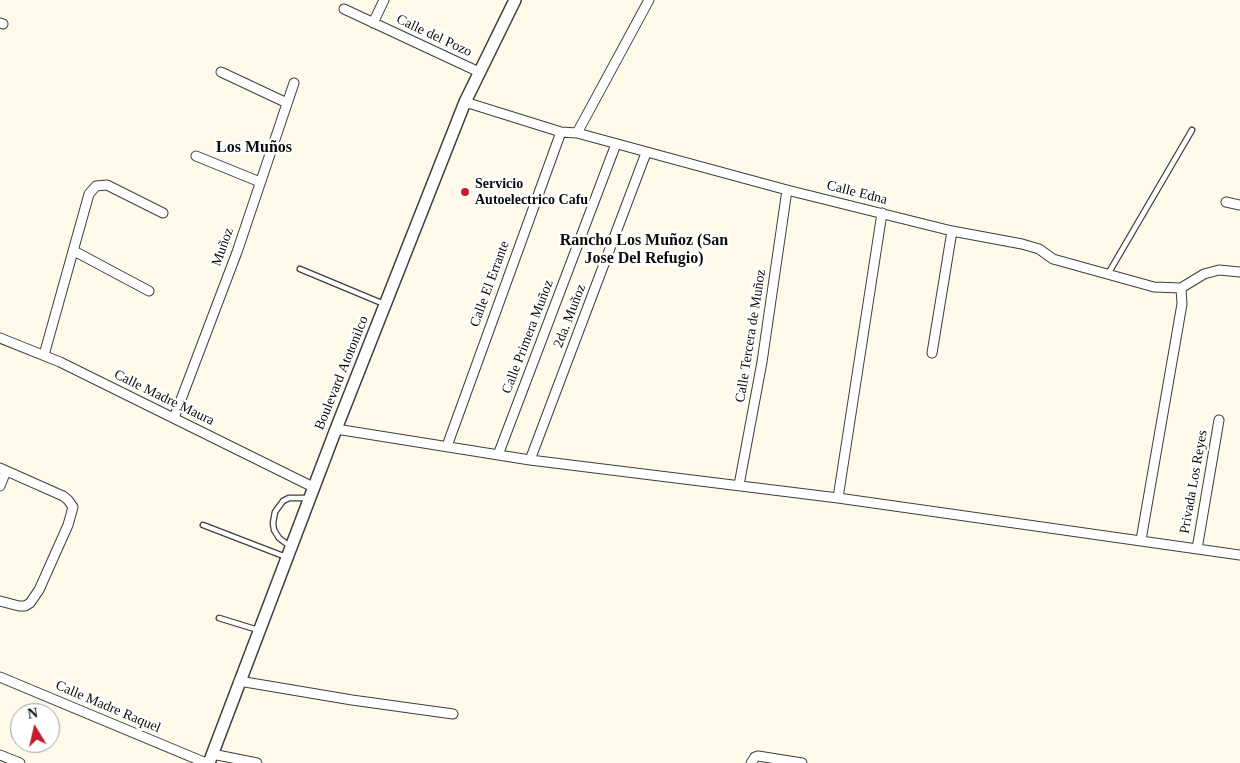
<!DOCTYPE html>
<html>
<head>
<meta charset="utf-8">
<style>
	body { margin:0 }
	#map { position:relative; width:1240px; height:763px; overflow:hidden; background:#fff9ea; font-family:"Times New Roman",serif }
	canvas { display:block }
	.north { position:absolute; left:10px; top:703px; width:50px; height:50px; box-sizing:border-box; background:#fff; border:1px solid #9d9d9d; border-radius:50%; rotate:351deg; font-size:14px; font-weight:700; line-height:20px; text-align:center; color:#0b0b0b }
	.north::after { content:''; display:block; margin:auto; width:18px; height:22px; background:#c31c2e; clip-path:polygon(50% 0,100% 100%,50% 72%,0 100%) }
</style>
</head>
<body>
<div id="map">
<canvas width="1240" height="763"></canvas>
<div class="north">N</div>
</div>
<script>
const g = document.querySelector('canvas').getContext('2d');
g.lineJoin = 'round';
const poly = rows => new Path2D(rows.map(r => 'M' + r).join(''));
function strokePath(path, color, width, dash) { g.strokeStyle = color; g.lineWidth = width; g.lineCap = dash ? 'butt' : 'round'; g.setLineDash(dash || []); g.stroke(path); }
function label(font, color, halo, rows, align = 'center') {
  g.font = font + ' "Times New Roman",serif'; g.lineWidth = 5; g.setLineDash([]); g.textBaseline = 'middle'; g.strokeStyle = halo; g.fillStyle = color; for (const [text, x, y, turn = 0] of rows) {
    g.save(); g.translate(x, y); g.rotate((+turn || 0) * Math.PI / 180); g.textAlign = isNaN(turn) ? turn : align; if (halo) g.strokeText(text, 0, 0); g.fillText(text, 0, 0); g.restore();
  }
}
const service = poly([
	[300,269,384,304],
	[1108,274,1192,130],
	[203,525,286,557],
	[291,547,279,538,274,530,273,523,275,512,283,501,289,498,308,498],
	[219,618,258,630]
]);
const minor = poly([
	[344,9,479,72],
	[0,23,3,24],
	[373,23,384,0],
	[221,72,287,103],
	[465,102,561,132,577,133,787,190,952,231,1022,244,1039,249,1053,259,1154,287,1181,288,1204,274,1219,270,1240,272],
	[577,133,649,0],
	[196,156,260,182],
	[1226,202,1240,205],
	[74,251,149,291],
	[0,338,60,362,313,487],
	[932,353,952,231],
	[44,355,89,194,96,186,107,185,163,213],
	[174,418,237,252,294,83],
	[336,429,530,460,838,498,1240,555],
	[447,446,561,132],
	[498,455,616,144],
	[530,460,646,153],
	[0,468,63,496,68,500,73,507,68,525,39,590,30,603,25,606,19,606,0,601],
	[739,485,762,362,787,190],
	[0,486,6,471],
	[838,498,882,213],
	[1141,540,1182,304,1181,288],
	[1197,549,1219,420],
	[0,677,206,763],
	[239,681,352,700,453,714],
	[212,754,257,763],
	[0,755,20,763],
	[751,763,755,757,758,756,802,763]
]);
const tertiary = poly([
	[209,763,336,429,465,102,515,0]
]);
strokePath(service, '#3e3e3e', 7);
strokePath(minor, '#3e3e3e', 11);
strokePath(tertiary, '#3e3e3e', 14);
strokePath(service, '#fff', 4.5);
strokePath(minor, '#fff', 9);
strokePath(tertiary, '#fff', 11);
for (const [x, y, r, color] of [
	[465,192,5,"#c31c2e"]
]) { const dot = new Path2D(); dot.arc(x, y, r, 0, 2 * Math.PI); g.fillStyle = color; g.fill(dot); strokePath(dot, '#fff', 2); }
label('14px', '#0b0b0b', '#fff', [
	["Calle del Pozo",434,36,25],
	["Calle Edna",857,193,14],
	["Muñoz",223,247,-70],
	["Calle El Errante",490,284,-70],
	["2da. Muñoz",570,316,-69],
	["Calle Tercera de Muñoz",751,336,-81],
	["Calle Primera Muñoz",528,337,-69],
	["Boulevard Atotonilco",342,373,-68],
	["Calle Madre Maura",164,398,26],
	["Privada Los Reyes",1194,482,-80],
	["Calle Madre Raquel",108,707,23]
]);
label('bold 14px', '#0b0b0b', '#fff', [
	["Servicio",475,184],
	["Autoelectrico Cafu",475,200]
], 'left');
label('bold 16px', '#0b0b0b', '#fff', [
	["Los Muños",254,148],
	["Rancho Los Muñoz (San",644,241],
	["Jose Del Refugio)",644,259]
]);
</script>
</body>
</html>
